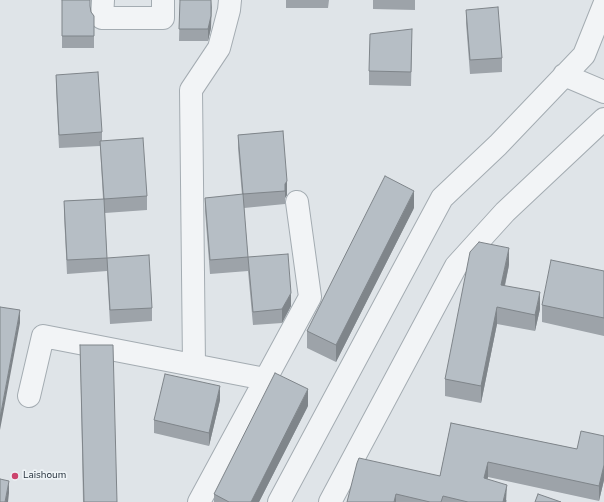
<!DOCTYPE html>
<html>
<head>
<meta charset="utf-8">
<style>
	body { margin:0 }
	canvas { display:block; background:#dfe4e8 }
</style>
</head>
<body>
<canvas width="604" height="502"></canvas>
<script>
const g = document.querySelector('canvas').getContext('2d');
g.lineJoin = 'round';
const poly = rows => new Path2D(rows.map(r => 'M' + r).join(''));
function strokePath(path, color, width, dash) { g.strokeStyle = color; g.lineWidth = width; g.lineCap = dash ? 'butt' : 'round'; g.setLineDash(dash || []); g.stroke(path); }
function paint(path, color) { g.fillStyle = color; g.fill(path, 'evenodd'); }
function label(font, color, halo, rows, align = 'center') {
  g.font = font + ' "Nunito Sans",sans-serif'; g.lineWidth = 3.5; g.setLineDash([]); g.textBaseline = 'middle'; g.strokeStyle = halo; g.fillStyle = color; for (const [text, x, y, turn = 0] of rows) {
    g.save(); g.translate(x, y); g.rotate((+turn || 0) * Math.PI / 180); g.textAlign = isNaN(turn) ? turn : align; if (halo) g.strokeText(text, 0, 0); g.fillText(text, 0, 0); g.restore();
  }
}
const minor = poly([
	[103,0,102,18,163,18,163,0],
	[564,75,604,92],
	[194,365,191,90,219,48,229,10,230,0],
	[29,396,43,336,265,379],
	[199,502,310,297,297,202],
	[279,502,442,198,498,145,584,55,604,5],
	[330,502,456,266,505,212,604,119]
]);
strokePath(minor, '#a4acb2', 24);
strokePath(minor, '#f2f4f6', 22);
paint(poly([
	[62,0,90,0,90,8,91,12,94,16,94,48,62,48],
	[180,0,211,28,208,41,179,41],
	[286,0,329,0,328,8,286,8],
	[373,0,415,0,415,10,373,9],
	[466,10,502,58,502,72,470,74,466,23],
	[412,43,411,86,369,85,369,71],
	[56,75,102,132,102,141,147,196,147,210,105,213,107,258,152,308,152,321,110,324,107,271,67,274,64,215,64,201,103,199,100,146,59,148,56,88],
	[283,131,287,195,285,198,285,204,244,208,248,257,291,306,282,323,253,325,248,271,210,274,205,211,205,198,242,195,238,148,238,135],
	[414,208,336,362,307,348,307,331],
	[509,265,505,286,540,309,535,331,497,324,481,403,445,396,445,379],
	[604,271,604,336,542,322,542,305],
	[80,345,117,502,83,502],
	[220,400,209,446,154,433,154,420],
	[308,406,259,502,214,502,214,494],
	[451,423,577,449,604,436,604,480,599,501,488,477,487,479,507,501,506,502,347,502,440,476]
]), '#9da3a9');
paint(poly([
	[212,0,211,28,208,41,208,29],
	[287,181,287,195,285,198,285,204,285,184],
	[414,191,414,208,336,362,336,345],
	[509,248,509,265,501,302,501,285],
	[540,292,540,309,535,331,535,315],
	[291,293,291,306,282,323,282,309],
	[497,307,497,324,481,403,481,386],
	[20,310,20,323,0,430,0,418],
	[220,386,220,400,209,446,209,433],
	[308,389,308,406,259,502,251,502],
	[488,462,488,477,484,493,484,478],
	[604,465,604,480,599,501,599,486],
	[9,481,9,493,8,502,5,502],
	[507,485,506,502,503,502],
	[396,494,396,502,394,502]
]), '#7f858a');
const building = poly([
	[62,0,90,0,90,6,91,12,94,16,94,36,62,36,62,0],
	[180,0,211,0,211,16,208,29,179,29,180,0],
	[498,7,502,58,470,60,466,10,498,7],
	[412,29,411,72,369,71,370,34,412,29],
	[98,72,102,132,59,135,56,75,98,72],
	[283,131,287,181,285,184,285,191,243,194,238,135,283,131],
	[143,138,147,196,104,199,100,141,143,138],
	[385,176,414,191,336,345,307,331,385,176],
	[243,194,248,257,210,260,205,198,243,194],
	[104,199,107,258,67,260,64,201,104,199],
	[479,242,509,248,501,285,540,292,535,315,497,307,481,386,445,379,470,252,479,242],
	[288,254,291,293,282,309,253,312,248,257,288,254],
	[149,255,152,308,110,310,107,258,149,255],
	[551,260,604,271,604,318,542,305,551,260],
	[0,307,20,310,0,418,0,307],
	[80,345,113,345,117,502,84,502,80,345],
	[275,373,308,389,251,502,229,502,214,494,275,373],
	[165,374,220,386,209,433,154,420,165,374],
	[451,423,577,449,581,431,604,436,604,465,599,486,488,462,484,478,507,485,503,502,468,502,443,496,441,502,430,502,396,494,394,502,347,502,357,463,359,458,440,476,451,423],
	[0,479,9,481,5,502,0,502,0,479],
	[538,494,561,502,535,502,538,494]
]);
paint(building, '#b6bec5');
strokePath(building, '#7f858a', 1);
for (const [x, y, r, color] of [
	[15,476,4,"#cc456e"]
]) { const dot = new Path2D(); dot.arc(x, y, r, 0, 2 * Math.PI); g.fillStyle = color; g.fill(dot); strokePath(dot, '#eef3f6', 1.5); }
label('10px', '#28343f', '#eef3f6', [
	["Laishoum",23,476]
], 'left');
</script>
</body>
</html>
